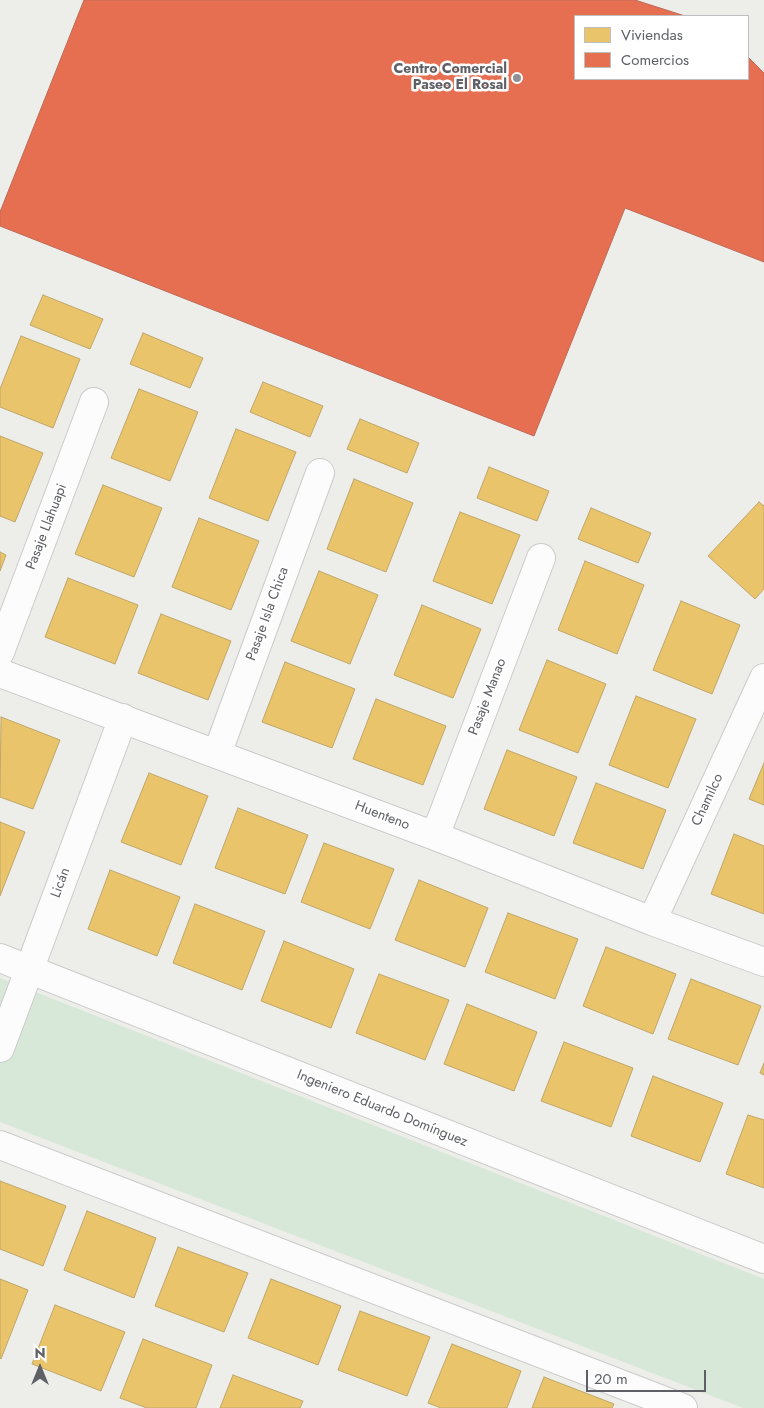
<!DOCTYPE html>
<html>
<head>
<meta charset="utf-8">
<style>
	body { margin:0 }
	#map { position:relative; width:764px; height:1408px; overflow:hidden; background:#edede9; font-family:Jost,sans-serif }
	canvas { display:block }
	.legend { position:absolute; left:574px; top:15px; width:175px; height:65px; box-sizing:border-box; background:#fff; border:1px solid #bfbfc2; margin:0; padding:6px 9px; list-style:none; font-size:15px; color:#5e6066 }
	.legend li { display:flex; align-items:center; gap:10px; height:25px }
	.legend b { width:25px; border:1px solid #bfbfc2 }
	.north { position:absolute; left:15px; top:1343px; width:50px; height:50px; -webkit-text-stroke:4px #fff; paint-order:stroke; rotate:0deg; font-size:14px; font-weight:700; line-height:20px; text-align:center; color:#5e6066 }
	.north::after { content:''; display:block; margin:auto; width:18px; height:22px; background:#5e6066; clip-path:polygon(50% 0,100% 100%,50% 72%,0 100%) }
	.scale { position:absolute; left:586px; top:1370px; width:120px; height:22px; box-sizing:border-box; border:2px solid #5e6066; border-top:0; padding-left:6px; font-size:15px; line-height:18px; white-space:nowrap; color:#5e6066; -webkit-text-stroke:4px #fff; paint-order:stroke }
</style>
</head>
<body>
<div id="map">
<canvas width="764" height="1408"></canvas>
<ul class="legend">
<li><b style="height:14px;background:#e9c46a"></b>Viviendas</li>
<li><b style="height:14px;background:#e76f51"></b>Comercios</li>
</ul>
<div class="north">N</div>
<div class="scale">20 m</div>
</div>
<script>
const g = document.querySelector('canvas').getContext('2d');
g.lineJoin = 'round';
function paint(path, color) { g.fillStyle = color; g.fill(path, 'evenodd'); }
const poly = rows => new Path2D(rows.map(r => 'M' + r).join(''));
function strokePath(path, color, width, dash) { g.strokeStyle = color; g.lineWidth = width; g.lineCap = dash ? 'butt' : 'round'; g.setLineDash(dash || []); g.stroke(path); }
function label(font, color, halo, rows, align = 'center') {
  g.font = font + ' Jost,sans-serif'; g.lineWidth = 5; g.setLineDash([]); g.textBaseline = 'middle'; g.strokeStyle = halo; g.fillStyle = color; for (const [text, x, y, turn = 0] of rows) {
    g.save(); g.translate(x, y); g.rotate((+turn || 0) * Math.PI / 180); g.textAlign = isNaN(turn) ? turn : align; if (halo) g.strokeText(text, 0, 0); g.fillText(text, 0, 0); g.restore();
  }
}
paint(poly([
	[0,978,764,1279,764,1408,743,1408,0,1122]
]), '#d8e8d8');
const homes = poly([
	[43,295,103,319,90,349,30,325,43,295],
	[143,333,203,358,190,388,130,364,143,333],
	[21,336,80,359,53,428,0,407,0,389,21,336],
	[263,382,323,406,310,437,250,412,263,382],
	[139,389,198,412,170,481,111,458,139,389],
	[360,419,419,443,407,473,347,449,360,419],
	[236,429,296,452,268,521,209,498,236,429],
	[0,436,43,453,15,522,0,516,0,436],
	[489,467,549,491,537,521,477,498,489,467],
	[354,479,413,503,386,572,327,549,354,479],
	[103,485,162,508,134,577,75,554,103,485],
	[759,502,764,506,764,589,755,599,708,556,759,502],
	[591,508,651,533,638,563,578,539,591,508],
	[460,512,520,535,492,604,433,581,460,512],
	[199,518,259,541,231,610,172,587,199,518],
	[0,552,6,555,0,571,0,552],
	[585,561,644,585,617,654,558,630,585,561],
	[319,571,378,595,350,664,291,641,319,571],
	[68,578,138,605,115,664,45,637,68,578],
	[681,601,740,625,712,694,653,670,681,601],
	[422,605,481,629,453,698,394,675,422,605],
	[161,614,231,641,208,700,138,673,161,614],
	[547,660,606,684,578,753,519,730,547,660],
	[285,662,355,689,332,748,262,722,285,662],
	[636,696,696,719,668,788,609,765,636,696],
	[376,699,446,726,423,785,353,759,376,699],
	[1,717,60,740,33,809,0,797,1,717],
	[507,750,577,777,554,836,484,809,507,750],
	[764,763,764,805,749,799,764,763],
	[149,773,208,796,181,865,121,842,149,773],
	[596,783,666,810,643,869,573,843,596,783],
	[238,808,308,835,285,894,215,868,238,808],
	[0,822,25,832,0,896,0,822],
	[734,834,764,846,764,914,711,894,734,834],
	[324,843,394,869,370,929,301,902,324,843],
	[110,870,180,897,157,956,88,929,110,870],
	[419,880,488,908,465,967,395,940,419,880],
	[195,904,265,931,242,990,173,963,195,904],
	[508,913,578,939,555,999,485,972,508,913],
	[284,941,354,969,331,1028,261,1001,284,941],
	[606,947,676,974,653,1034,583,1006,606,947],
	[379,974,449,1000,425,1060,356,1033,379,974],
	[691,979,761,1006,738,1065,668,1039,691,979],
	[467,1004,537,1032,514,1091,444,1064,467,1004],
	[564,1042,633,1068,611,1127,541,1101,564,1042],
	[764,1063,764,1075,760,1073,764,1063],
	[653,1076,723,1103,700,1162,631,1136,653,1076],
	[748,1115,764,1120,764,1188,726,1174,748,1115],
	[0,1181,66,1206,43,1266,0,1249,0,1181],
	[87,1211,156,1238,134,1298,64,1270,87,1211],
	[178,1247,248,1273,224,1332,155,1306,178,1247],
	[0,1279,28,1290,1,1359,0,1358,0,1279],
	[271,1279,341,1306,318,1365,248,1338,271,1279],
	[55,1305,125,1332,101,1391,32,1364,55,1305],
	[360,1311,430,1337,407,1396,338,1370,360,1311],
	[143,1339,212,1365,196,1408,147,1408,120,1398,143,1339],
	[452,1344,521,1371,507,1408,441,1408,428,1403,452,1344],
	[233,1375,303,1401,300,1408,220,1408,233,1375],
	[544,1377,614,1404,612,1408,532,1408,544,1377]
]);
paint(homes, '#e9c46a');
strokePath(homes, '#bfa669', 1);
const shops = poly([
	[84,0,635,0,685,16,575,16,575,79,748,79,748,57,764,73,764,262,625,208,534,436,0,226,0,212,84,0]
]);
paint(shops, '#e76f51');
strokePath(shops, '#be6a57', 1);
const street = poly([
	[0,652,94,402],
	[0,673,435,836,652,921,764,962],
	[217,754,320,473],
	[435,836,541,558],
	[652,921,764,678],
	[0,958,764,1259],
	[0,1048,123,718],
	[0,1145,683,1408]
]);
strokePath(street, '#cbcbcb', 30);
strokePath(street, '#fcfcfc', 28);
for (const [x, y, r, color] of [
	[517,78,5,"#909194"]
]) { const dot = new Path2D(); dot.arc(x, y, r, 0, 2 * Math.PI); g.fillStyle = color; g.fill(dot); strokePath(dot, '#fff', 2); }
label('bold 14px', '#5e6066', '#fff', [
	["Centro Comercial",507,70],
	["Paseo El Rosal",507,86]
], 'right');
label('14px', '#5e6066', '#fff', [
	["Pasaje Llahuapi",47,527,-69],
	["Pasaje Isla Chica",268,614,-70],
	["Pasaje Manao",488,697,-69],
	["Chamilco",708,800,-65],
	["Huenteno",382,816,21],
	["Licán",61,883,-70],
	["Ingeniero Eduardo Domínguez",382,1109,22]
]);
</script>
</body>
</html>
